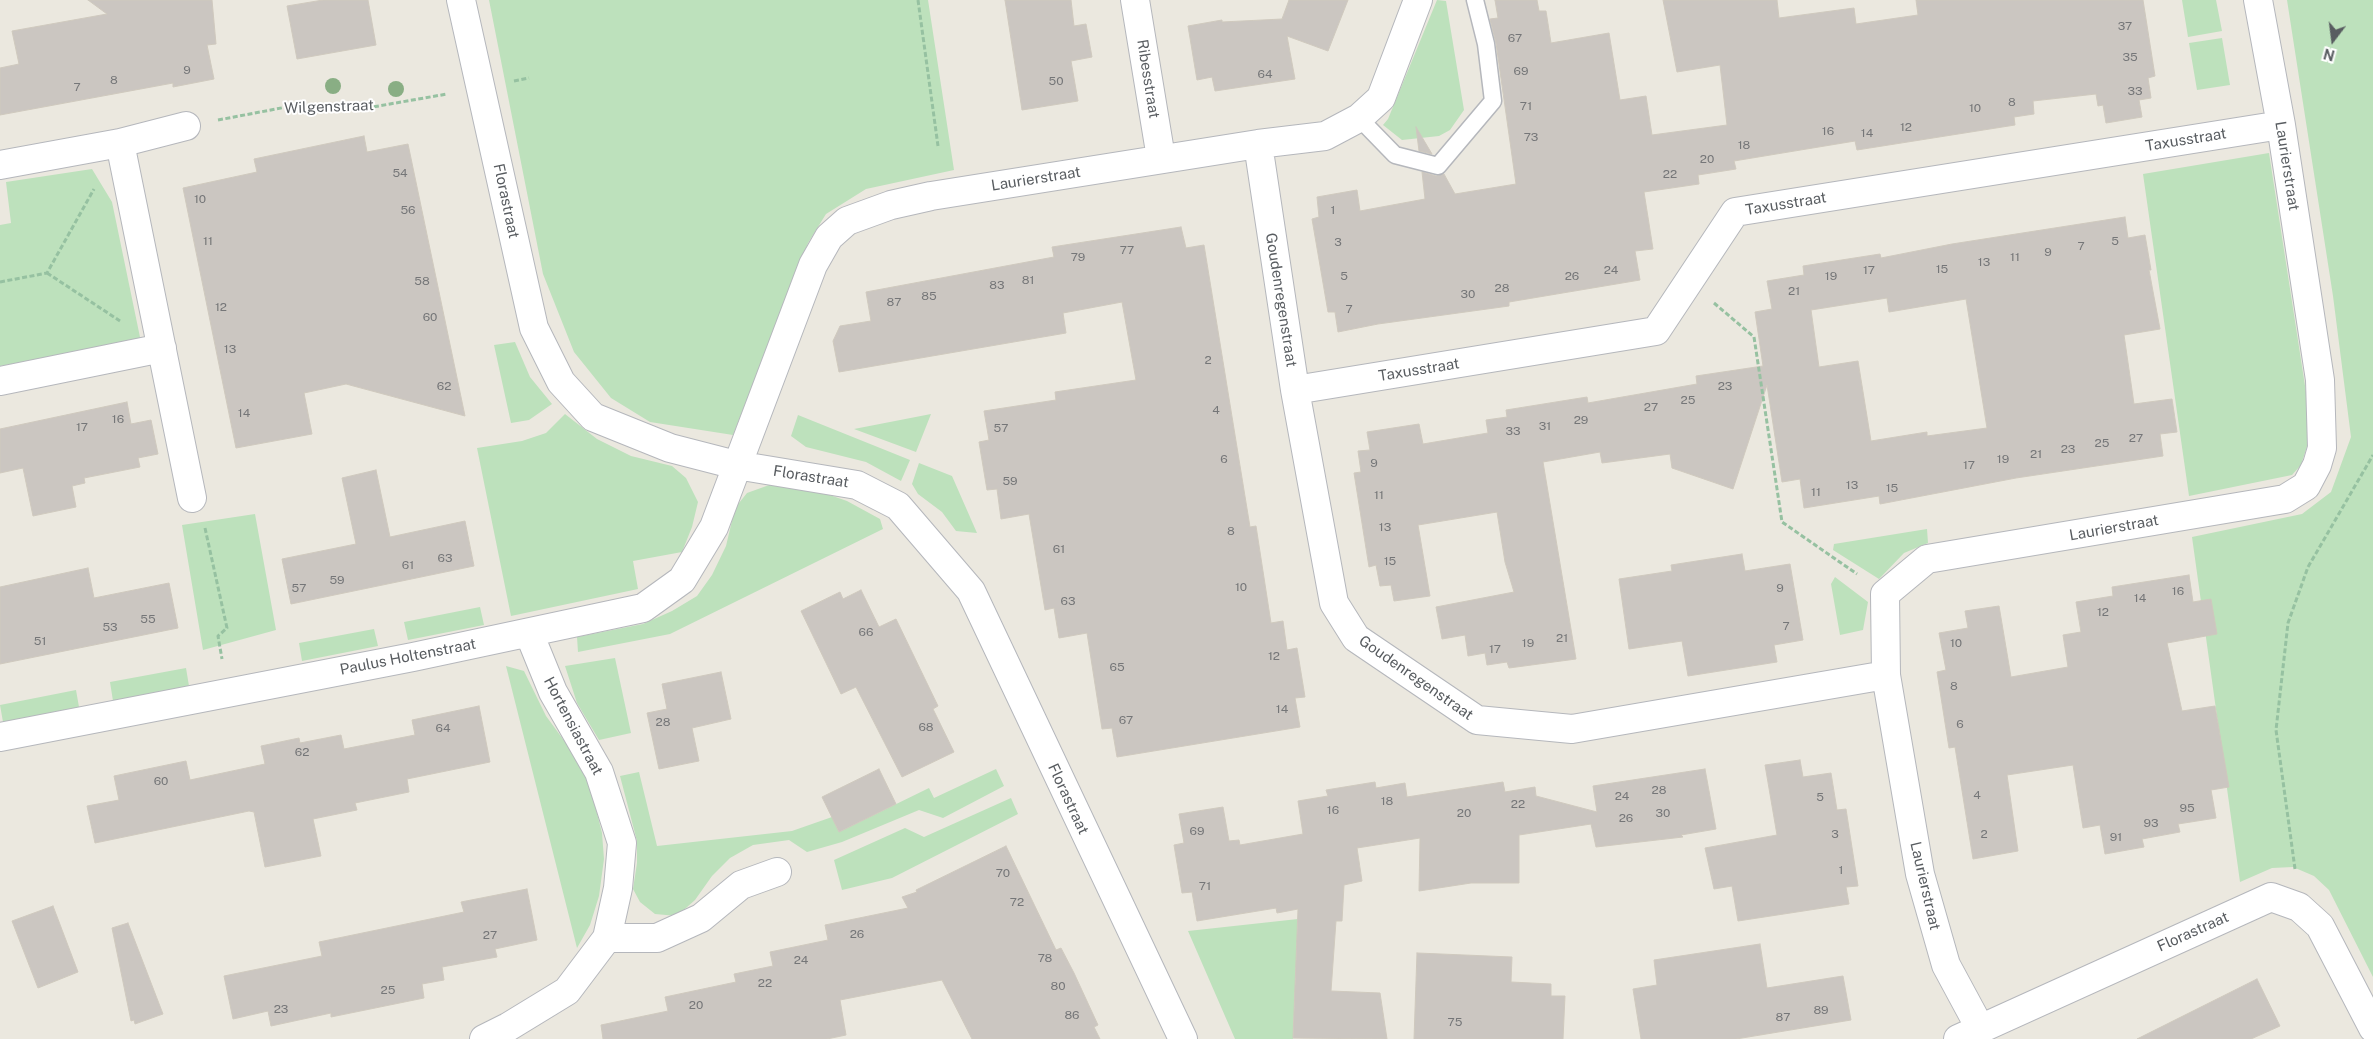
<!DOCTYPE html>
<html>
<head>
<meta charset="utf-8">
<style>
	body { margin:0 }
	#map { position:relative; width:2373px; height:1039px; overflow:hidden; background:#ebe8df; font-family:"Public Sans",sans-serif }
	canvas { display:block }
	.north { position:absolute; left:2308px; top:15px; width:50px; height:50px; -webkit-text-stroke:4px #fff; paint-order:stroke; rotate:195deg; font-size:14px; font-weight:700; line-height:20px; text-align:center; color:#585c60 }
	.north::after { content:''; display:block; margin:auto; width:18px; height:22px; background:#585c60; clip-path:polygon(50% 0,100% 100%,50% 72%,0 100%) }
</style>
</head>
<body>
<div id="map">
<canvas width="2373" height="1039"></canvas>
<div class="north">N</div>
</div>
<script>
const g = document.querySelector('canvas').getContext('2d');
g.lineJoin = 'round';
function paint(path, color) { g.fillStyle = color; g.fill(path, 'evenodd'); }
const poly = rows => new Path2D(rows.map(r => 'M' + r).join(''));
function strokePath(path, color, width, dash) { g.strokeStyle = color; g.lineWidth = width; g.lineCap = dash ? 'butt' : 'round'; g.setLineDash(dash || []); g.stroke(path); }
function label(font, color, halo, rows, align = 'center') {
  g.font = font + ' "Public Sans",sans-serif'; g.lineWidth = 4; g.setLineDash([]); g.textBaseline = 'middle'; g.strokeStyle = halo; g.fillStyle = color; for (const [text, x, y, turn = 0] of rows) {
    g.save(); g.translate(x, y); g.rotate((+turn || 0) * Math.PI / 180); g.textAlign = isNaN(turn) ? turn : align; if (halo) g.strokeText(text, 0, 0); g.fillText(text, 0, 0); g.restore();
  }
}
paint(poly([
	[489,0,928,0,954,170,866,189,826,214,808,243,733,435,650,422,611,398,574,352,543,274],
	[1437,0,1446,1,1464,110,1450,130,1439,136,1402,140,1383,125,1388,119],
	[2182,0,2216,0,2222,31,2188,37],
	[2287,0,2373,0,2373,977,2329,890,2314,876,2293,867,2272,868,2240,882,2192,537,2302,514,2331,492,2351,437,2333,296],
	[2222,38,2230,85,2197,90,2189,43],
	[2269,153,2312,431,2301,465,2292,475,2189,496,2143,174],
	[92,169,112,202,141,342,0,366,0,225,11,223,6,182],
	[515,342,530,377,552,404,529,420,511,423,494,345],
	[565,414,597,439,631,456,672,466,686,478,698,502,692,527,682,552,633,561,638,589,511,616,477,448,522,441,546,433],
	[931,414,916,452,854,429],
	[798,415,910,460,901,481,866,462,806,447,791,436],
	[919,463,952,476,977,533,956,531,942,512,918,494,912,484],
	[772,484,798,484,847,501,880,519,883,529,670,634,578,652,577,637,643,624,672,611,697,596,712,575,726,546,735,508,747,493],
	[255,514,276,630,203,650,182,525],
	[1927,529,1928,543,1904,553,1879,579,1833,550,1834,544],
	[1835,577,1868,602,1863,630,1840,635,1831,584],
	[480,607,484,625,408,640,404,622],
	[374,629,378,646,302,661,299,643],
	[615,658,631,733,599,740,577,703,565,666],
	[506,666,524,671,546,716,571,750,590,785,602,833,604,859,599,896,590,925,577,948],
	[186,668,189,686,113,701,110,682],
	[76,690,79,707,3,722,0,705],
	[996,769,1004,786,943,818,919,810,842,842,807,852,789,840,753,845,730,858,712,876,695,900,677,916,655,914,640,902,633,889,637,863,637,841,620,776,639,772,657,846,792,831,832,817,839,832,929,788,934,798],
	[1011,798,1018,814,892,878,842,890,834,860,905,828,924,837],
	[1298,919,1293,1039,1235,1039,1188,931]
]), '#bde1bc');
const building = poly([
	[88,0,212,0,216,44,207,45,214,79,173,87,173,83,0,115,0,68,19,64,12,31,107,14,88,0],
	[323,0,368,0,376,45,297,59,287,6,323,0],
	[1005,0,1071,0,1074,26,1086,24,1092,57,1071,61,1078,101,1022,110,1005,0],
	[1289,0,1348,0,1328,51,1287,36,1295,79,1215,91,1212,77,1197,80,1188,26,1222,20,1222,22,1282,19,1289,0],
	[1495,0,1537,0,1539,11,1546,11,1551,43,1609,33,1620,100,1646,96,1652,135,1727,125,1720,65,1677,72,1663,0,1777,0,1779,18,1854,8,1856,24,1918,15,1916,0,2143,0,2155,76,2148,78,2151,98,2139,100,2142,117,2106,123,2103,105,2098,106,2096,94,2033,101,2034,114,2014,117,2015,125,1857,150,1855,141,1734,161,1736,169,1698,175,1699,184,1644,192,1653,249,1635,251,1640,280,1509,302,1509,306,1378,324,1338,332,1335,312,1328,312,1312,219,1319,217,1317,197,1357,190,1360,211,1425,199,1422,172,1436,176,1444,174,1455,194,1516,184,1496,43,1490,19,1498,18,1495,0],
	[1416,127,1432,154,1419,151,1416,127],
	[364,136,367,152,408,144,465,416,346,384,304,393,312,434,236,448,183,188,257,172,254,159,364,136],
	[2125,217,2128,238,2145,235,2151,270,2149,270,2160,329,2124,335,2134,404,2172,399,2177,432,2160,434,2163,456,2016,478,1880,504,1879,496,1804,508,1800,479,1782,482,1767,385,1733,489,1672,468,1670,454,1602,463,1600,452,1543,462,1576,659,1509,668,1507,662,1487,665,1485,653,1468,656,1465,635,1442,639,1436,607,1514,592,1505,562,1497,512,1418,525,1430,596,1394,601,1391,585,1380,586,1376,565,1369,567,1354,473,1361,472,1358,451,1370,450,1367,432,1419,424,1423,444,1488,433,1486,420,1507,417,1506,410,1587,397,1588,403,1697,384,1696,376,1763,366,1755,312,1772,309,1767,281,1804,275,1803,266,1880,254,1881,258,1952,244,2125,217],
	[1887,298,1889,312,1966,299,1987,428,1927,436,1927,432,1871,441,1858,361,1819,367,1811,310,1887,298],
	[1181,227,1186,248,1204,245,1250,527,1256,526,1271,623,1283,621,1287,650,1297,648,1305,697,1295,698,1300,727,1117,757,1112,728,1102,729,1087,633,1059,638,1054,608,1045,610,1029,514,1001,519,997,489,987,490,979,442,989,440,984,411,1056,400,1055,392,1136,380,1122,302,1063,313,1066,333,839,372,833,341,840,326,871,321,866,292,1054,257,1052,247,1181,227],
	[127,402,131,424,151,420,158,454,138,458,140,467,84,478,85,483,72,486,76,507,33,516,23,468,0,473,0,429,127,402],
	[376,470,390,537,465,521,474,566,291,604,282,559,356,544,342,478,376,470],
	[1742,554,1745,571,1790,564,1803,640,1774,645,1777,662,1688,676,1682,641,1629,649,1619,579,1672,571,1671,565,1742,554],
	[88,568,94,598,169,583,178,628,0,664,0,587,88,568],
	[2189,575,2193,602,2211,599,2217,634,2167,643,2182,711,2215,706,2229,787,2211,790,2216,818,2178,824,2180,832,2142,839,2144,847,2105,854,2100,825,2083,828,2073,765,2007,775,2018,851,1973,859,1955,747,1949,748,1937,672,1946,670,1939,633,1968,628,1965,611,1999,606,2011,677,2068,667,2063,635,2081,632,2076,602,2113,596,2112,587,2189,575],
	[861,590,879,627,896,619,938,706,933,709,954,752,902,777,856,687,841,694,801,611,840,592,843,599,861,590],
	[721,672,731,719,692,728,699,761,659,769,647,713,667,709,662,684,721,672],
	[479,706,490,762,407,779,409,792,355,803,357,810,313,819,321,856,265,867,254,812,249,811,95,843,87,806,119,800,114,776,186,761,190,780,265,764,261,746,299,738,300,743,341,735,344,749,415,735,412,720,479,706],
	[1800,760,1803,777,1831,773,1837,810,1846,809,1858,886,1846,887,1849,904,1738,921,1732,886,1714,889,1705,848,1777,835,1765,765,1800,760],
	[879,769,896,804,839,832,822,797,879,769],
	[1705,769,1716,829,1681,835,1683,837,1596,847,1591,824,1519,835,1519,883,1471,883,1419,891,1420,838,1357,848,1362,881,1344,885,1342,921,1336,921,1331,991,1380,993,1387,1039,1293,1038,1298,909,1277,913,1276,908,1197,921,1192,892,1182,893,1174,845,1184,843,1179,814,1223,807,1229,841,1239,840,1240,845,1303,834,1298,801,1328,796,1326,790,1375,782,1376,788,1405,783,1407,797,1503,782,1505,792,1535,787,1536,796,1597,812,1593,786,1705,769],
	[1006,846,1056,950,1061,948,1074,973,1098,1025,1094,1027,1100,1039,972,1039,942,980,840,1000,846,1035,827,1039,603,1039,601,1025,668,1011,665,997,736,982,734,974,773,966,770,952,828,940,825,925,908,908,902,897,917,892,916,890,1006,846],
	[527,889,537,940,495,949,497,957,442,967,444,980,422,984,424,998,331,1017,331,1013,271,1026,268,1011,233,1019,224,976,322,956,319,942,464,912,461,902,527,889],
	[53,906,78,972,38,988,12,921,53,906],
	[128,923,163,1014,135,1024,134,1020,131,1021,112,928,128,923],
	[1760,944,1767,988,1843,976,1851,1020,1736,1039,1641,1039,1633,989,1657,985,1654,960,1760,944],
	[1417,953,1512,957,1511,982,1551,984,1551,996,1565,996,1563,1039,1414,1039,1417,953],
	[2257,979,2280,1026,2251,1039,2137,1039,2257,979]
]);
paint(building, '#cbc6c1');
strokePath(building, '#cfc9be', 1);
const service = poly([
	[1359,118,1395,155,1438,166,1493,101,1486,44,1475,0]
]);
const minor = poly([
	[461,0,534,328,561,382,593,417,670,448,736,465,857,485,898,506,971,591,1183,1039],
	[1135,0,1161,158],
	[120,143,186,126],
	[1258,144,1295,390,1334,603,1356,638,1477,720,1572,729,1886,675],
	[0,165,120,143,192,498],
	[0,381,162,348],
	[1295,390,1656,331,1735,212,2281,125],
	[0,737,413,657,643,608,682,580,714,527,813,265,829,237,847,221,891,205,931,196,1258,144,1325,136,1359,118,1381,98,1418,0],
	[607,938,657,938,701,918,741,885,777,872],
	[1980,1028,1946,965,1920,874,1886,675,1885,594,1927,559,2285,499,2306,486,2317,465,2322,448,2320,380,2281,125,2258,0],
	[484,1039,508,1027,567,991,607,938,618,888,622,843,599,772,553,692,529,633],
	[1958,1039,2271,897,2299,907,2320,926,2373,1028]
]);
strokePath(service, '#b5b7bc', 19);
strokePath(minor, '#b5b7bc', 30);
strokePath(poly([
	[918,0,938,146],
	[514,81,529,78],
	[218,120,297,105,367,108,447,94],
	[47,273,120,321],
	[0,282,47,273,94,189],
	[1714,303,1754,337,1782,522,1857,574],
	[205,528,227,628,218,636,222,659],
	[2295,869,2276,730,2288,623,2308,567,2373,455]
]), '#96c1a1', 3, [5, 2.5]);
strokePath(service, '#fff', 16);
strokePath(minor, '#fff', 28);
g.fillStyle = '#89ae84';
for (const [x, y] of [
	[333,86],
	[396,89]
]) { g.beginPath(); g.arc(x, y, 8, 0, 2 * Math.PI); g.fill(); }
label('12px', '#757678', null, [
	["37",2125,26],
	["67",1515,38],
	["35",2130,57],
	["9",187,70],
	["69",1521,71],
	["64",1265,74],
	["8",114,80],
	["50",1056,81],
	["7",77,87],
	["33",2135,91],
	["8",2012,102],
	["71",1526,106],
	["10",1975,108],
	["12",1906,127],
	["16",1828,131],
	["14",1867,133],
	["73",1531,137],
	["18",1744,145],
	["20",1707,159],
	["54",400,173],
	["22",1670,174],
	["10",200,199],
	["56",408,210],
	["1",1333,210],
	["11",208,241],
	["5",2115,241],
	["3",1338,242],
	["7",2081,246],
	["77",1127,250],
	["9",2048,252],
	["79",1078,257],
	["11",2015,257],
	["13",1984,262],
	["15",1942,269],
	["24",1611,270],
	["17",1869,270],
	["5",1344,276],
	["26",1572,276],
	["19",1831,276],
	["81",1028,280],
	["58",422,281],
	["83",997,285],
	["28",1502,288],
	["21",1794,291],
	["30",1468,294],
	["85",929,296],
	["87",894,302],
	["12",221,307],
	["7",1349,309],
	["60",430,317],
	["13",230,349],
	["2",1208,360],
	["62",444,386],
	["23",1725,386],
	["25",1688,400],
	["27",1651,407],
	["4",1216,410],
	["14",244,413],
	["16",118,419],
	["29",1581,420],
	["31",1545,426],
	["17",82,427],
	["57",1001,428],
	["33",1513,431],
	["27",2136,438],
	["25",2102,443],
	["23",2068,449],
	["21",2036,454],
	["6",1224,459],
	["19",2003,459],
	["9",1374,463],
	["17",1969,465],
	["59",1010,481],
	["13",1852,485],
	["15",1892,488],
	["11",1816,492],
	["11",1379,495],
	["13",1385,527],
	["8",1231,531],
	["61",1059,549],
	["63",445,558],
	["15",1390,561],
	["61",408,565],
	["59",337,580],
	["10",1241,587],
	["57",299,588],
	["9",1780,588],
	["16",2178,591],
	["14",2140,598],
	["63",1068,601],
	["12",2103,612],
	["55",148,619],
	["7",1786,626],
	["53",110,627],
	["66",866,632],
	["21",1562,638],
	["51",40,641],
	["19",1528,643],
	["10",1956,643],
	["17",1495,649],
	["12",1274,656],
	["65",1117,667],
	["8",1954,686],
	["14",1282,709],
	["67",1126,720],
	["28",663,722],
	["6",1960,724],
	["68",926,727],
	["64",443,728],
	["62",302,752],
	["60",161,781],
	["28",1659,790],
	["4",1977,795],
	["24",1622,796],
	["5",1820,797],
	["18",1387,801],
	["22",1518,804],
	["95",2187,808],
	["16",1333,810],
	["20",1464,813],
	["30",1663,813],
	["26",1626,818],
	["93",2151,823],
	["69",1197,831],
	["3",1835,834],
	["2",1984,834],
	["91",2116,837],
	["1",1841,870],
	["70",1003,873],
	["71",1205,886],
	["72",1017,902],
	["26",857,934],
	["27",490,935],
	["78",1045,958],
	["24",801,960],
	["22",765,983],
	["80",1058,986],
	["25",388,990],
	["20",696,1005],
	["23",281,1009],
	["89",1821,1010],
	["86",1072,1015],
	["87",1783,1017],
	["75",1455,1022]
]);
label('15px', '#585c60', '#fff', [
	["Ribesstraat",1148,79,81],
	["Wilgenstraat",329,107,-2],
	["Taxusstraat",2186,140,-9],
	["Laurierstraat",2287,166,81],
	["Laurierstraat",1036,179,-9],
	["Florastraat",506,201,78],
	["Taxusstraat",1786,204,-9],
	["Goudenregenstraat",1281,300,81],
	["Taxusstraat",1419,370,-9],
	["Florastraat",811,477,9],
	["Laurierstraat",2114,528,-10],
	["Paulus Holtenstraat",408,657,-11],
	["Goudenregenstraat",1416,678,35],
	["Hortensiastraat",573,726,62],
	["Florastraat",1068,799,65],
	["Laurierstraat",1925,886,77],
	["Florastraat",2193,932,-24]
]);
</script>
</body>
</html>
